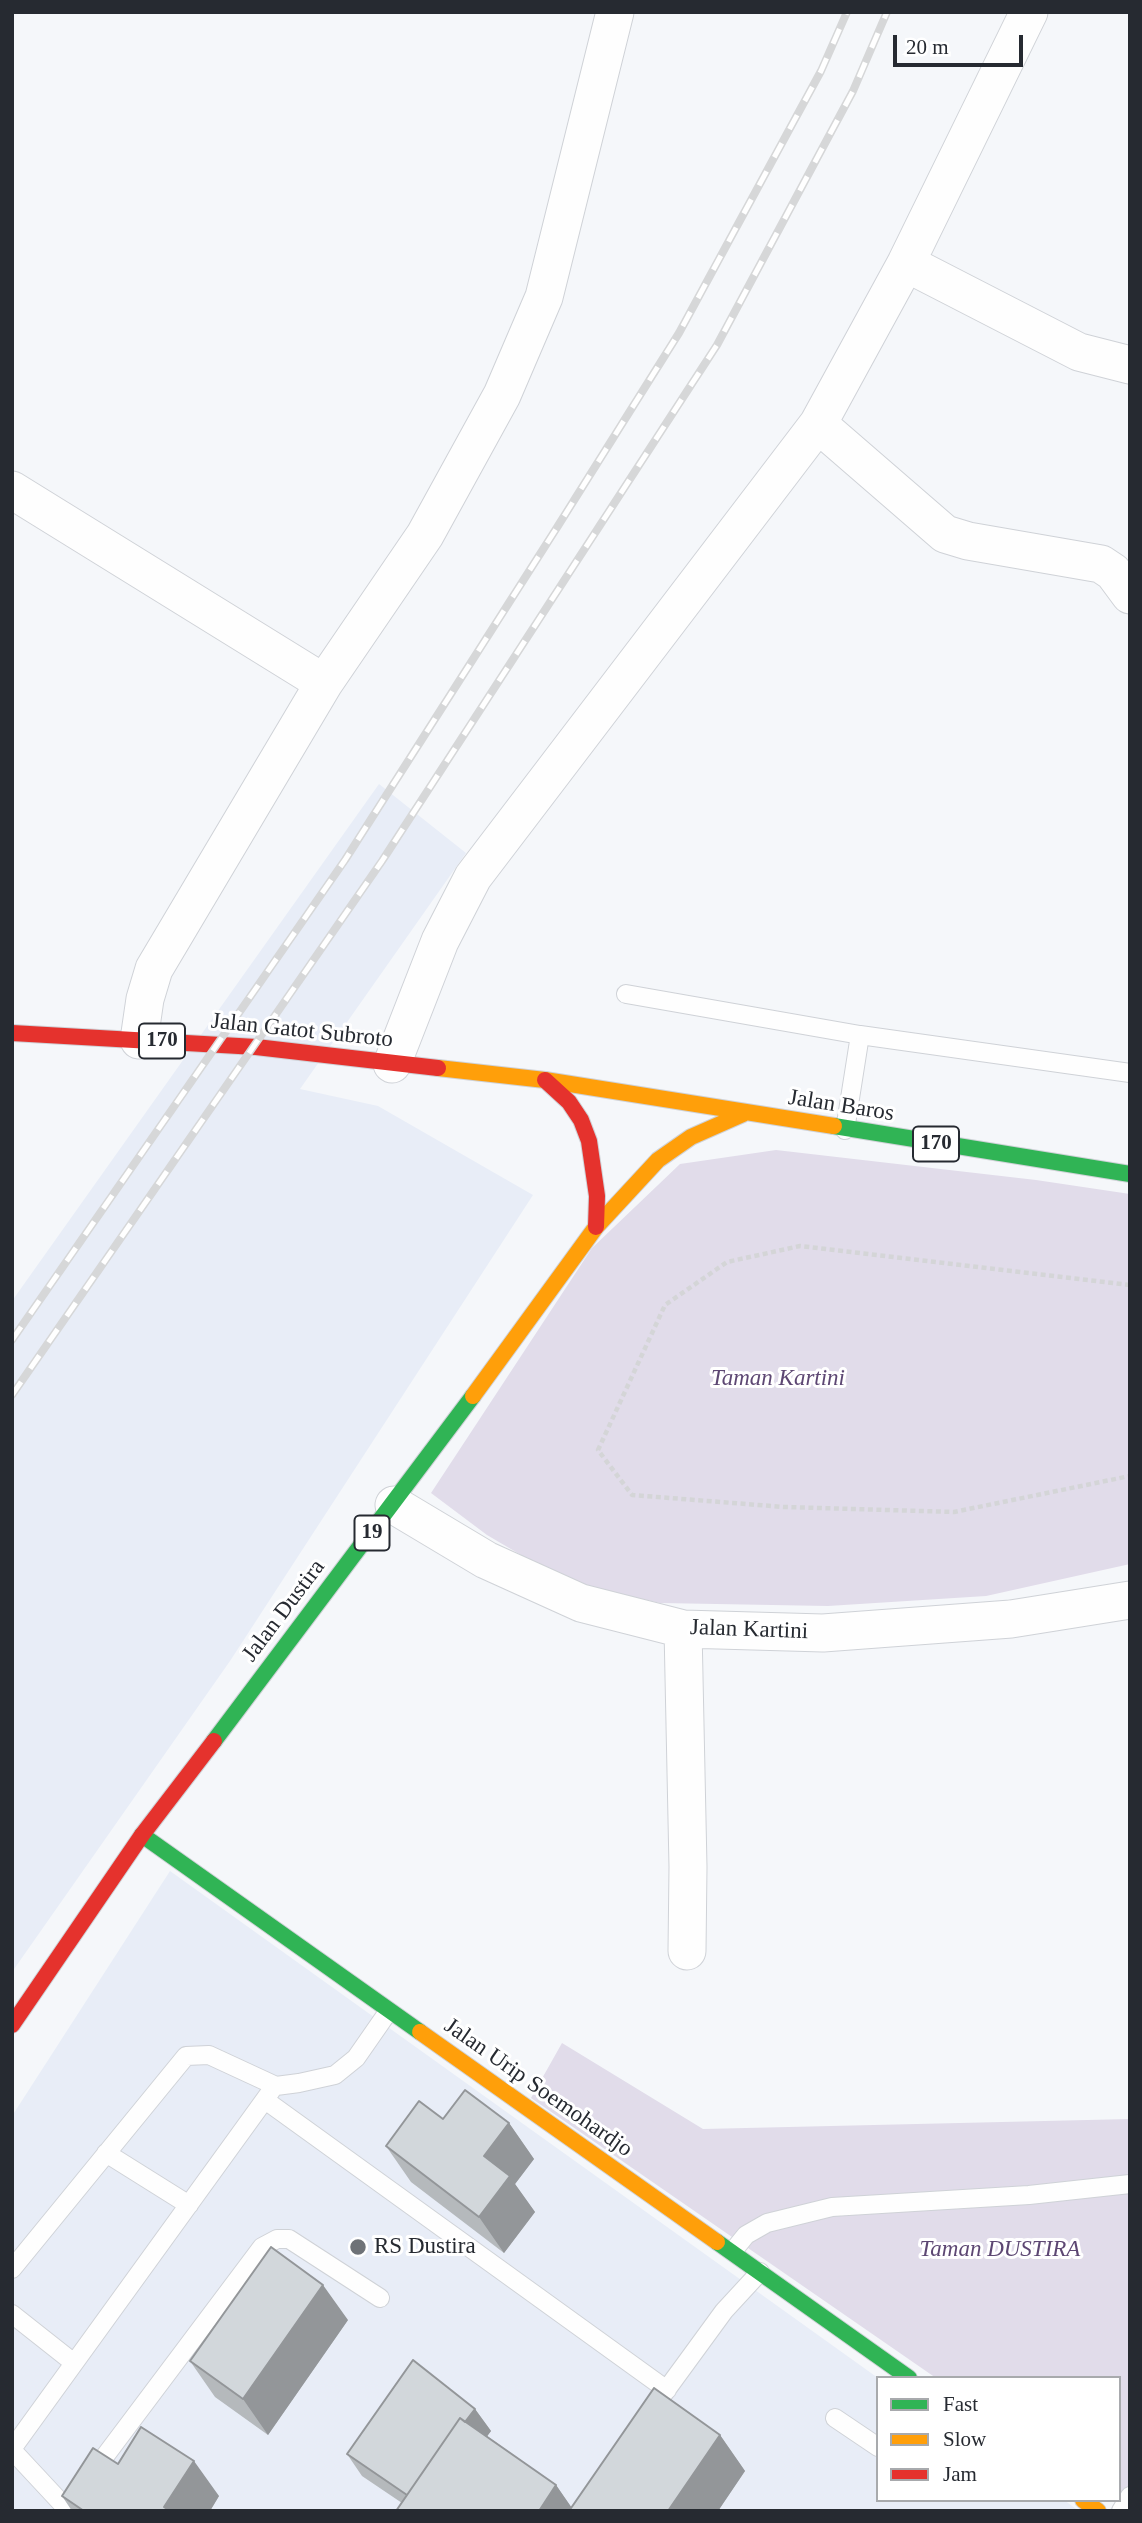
<!DOCTYPE html>
<html>
<head>
<meta charset="utf-8">
<style>
	body { margin:0 }
	#map { position:relative; width:1142px; height:2523px; overflow:hidden; background:#f5f7fa; font-family:Georgia,serif }
	canvas { display:block }
	.frame { position:absolute; inset:0; border:14px solid #262a31; pointer-events:none }
	.legend { position:absolute; left:876px; top:2376px; width:245px; height:126px; box-sizing:border-box; background:#fff; border:2px solid #a8aaad; margin:0; padding:9px 12px; list-style:none; font-size:21px; color:#262a31 }
	.legend li { display:flex; align-items:center; gap:14px; height:35px }
	.legend b { width:35px; border:2px solid #a8aaad }
	.scale { position:absolute; left:893px; top:35px; width:130px; height:32px; box-sizing:border-box; border:4px solid #262a31; border-top:0; padding-left:9px; font-size:21px; line-height:24px; white-space:nowrap; color:#262a31; -webkit-text-stroke:5px #fff; paint-order:stroke }
</style>
</head>
<body>
<div id="map">
<canvas width="1142" height="2523"></canvas>
<div class="frame"></div>
<ul class="legend">
<li><b style="height:9px;background:#30b455"></b>Fast</li>
<li><b style="height:9px;background:#ff9f0a"></b>Slow</li>
<li><b style="height:9px;background:#e5322d"></b>Jam</li>
</ul>
<div class="scale">20 m</div>
</div>
<script>
const g = document.querySelector('canvas').getContext('2d');
g.lineJoin = 'round';
function paint(path, color) { g.fillStyle = color; g.fill(path, 'evenodd'); }
const poly = rows => new Path2D(rows.map(r => 'M' + r).join(''));
function strokePath(path, color, width, dash) { g.strokeStyle = color; g.lineWidth = width; g.lineCap = dash ? 'butt' : 'round'; g.setLineDash(dash || []); g.stroke(path); }
function label(font, color, halo, rows, align = 'center') {
  g.font = font + ' Georgia,serif'; g.lineWidth = 6; g.setLineDash([]); g.textBaseline = 'middle'; g.strokeStyle = halo; g.fillStyle = color; for (const [text, x, y, turn = 0] of rows) {
    g.save(); g.translate(x, y); g.rotate((+turn || 0) * Math.PI / 180); g.textAlign = isNaN(turn) ? turn : align; if (halo) g.strokeText(text, 0, 0); g.fillText(text, 0, 0); g.restore();
  }
}
paint(poly([
	[379,784,466,853,300,1089,378,1106,533,1195,230,1661,12,1972,12,1301],
	[170,1871,878,2378,878,2500,1064,2500,1079,2511,12,2511,12,2116]
]), '#e8edf7');
paint(poly([
	[776,1150,1036,1180,1130,1194,1130,1564,986,1596,828,1606,660,1603,567,1582,487,1535,431,1493,592,1248,680,1164],
	[562,2043,703,2129,1130,2119,1130,2511,1113,2500,1119,2500,1119,2378,936,2378,531,2098]
]), '#e1dcea');
const lane = poly([
	[626,994,860,1035],
	[845,1130,860,1035,1130,1073],
	[265,2100,667,2390],
	[106,2153,189,2205],
	[733,2251,746,2235,767,2223,832,2207,1029,2195,1130,2184],
	[12,2269,186,2056,209,2055,276,2086,299,2083,335,2075,356,2058,388,2012],
	[12,2314,74,2363],
	[659,2400,724,2311,760,2272],
	[835,2418,878,2447],
	[12,2449,271,2091],
	[12,2450,66,2508,64,2511],
	[66,2508,262,2247,277,2239,289,2239,380,2298],
	[1121,2511,1130,2496]
]);
const street = poly([
	[906,263,1079,352,1130,365],
	[818,424,945,534,968,541,1101,564,1113,572,1130,595],
	[12,490,324,683],
	[139,1040,145,999,154,969,324,683,425,535,502,395,544,297,615,12],
	[392,1064,440,941,473,877,818,424,906,263,1029,12],
	[394,1505,486,1560,581,1603,683,1629,823,1633,1011,1619,1130,1600],
	[683,1629,688,1867,687,1951]
]);
const fast = poly([
	[834,1126,1130,1174],
	[214,1741,473,1396],
	[142,1835,420,2032],
	[717,2242,909,2378]
]);
const slow = poly([
	[438,1068,545,1080,834,1126],
	[473,1396,596,1227,658,1160,691,1137,743,1114],
	[420,2032,717,2242],
	[1083,2500,1098,2511]
]);
const jam = poly([
	[12,1033,256,1047,438,1068],
	[545,1080,569,1102,581,1120,589,1141,597,1196,596,1227],
	[12,2025,142,1835,214,1741]
]);
strokePath(lane, '#cfd2d7', 20);
strokePath(street, '#cfd2d7', 39);
strokePath(fast, '#cfd2d7', 18);
strokePath(slow, '#cfd2d7', 18);
strokePath(jam, '#cfd2d7', 18);
strokePath(poly([
	[1130,1285,800,1246,727,1262,665,1305,598,1450,632,1495,784,1507,954,1512,1130,1476]
]), '#d4d5d7', 4.5, [5, 3.5]);
strokePath(lane, '#fefefe', 18);
strokePath(street, '#fefefe', 37);
strokePath(fast, '#30b455', 16);
strokePath(slow, '#ff9f0a', 16);
strokePath(jam, '#e5322d', 16);
const rail = poly([
	[12,1340,345,860,556,529,679,333,821,71,847,12],
	[12,1395,382,861,717,345,853,91,887,12]
]);
strokePath(rail, '#d6d7d8', 8);
strokePath(rail, '#fff', 5, [16]);
paint(poly([
	[443,2119,509,2123,534,2159,515,2184,535,2212,504,2253,411,2182,386,2146],
	[348,2320,268,2435,215,2397,190,2361],
	[475,2409,491,2431,487,2436,556,2485,571,2507,720,2435,745,2471,718,2511,402,2503,362,2476,347,2454],
	[118,2464,219,2496,210,2511,72,2511,62,2496]
]), '#b5b9bc');
paint(poly([
	[509,2123,534,2159,515,2184,535,2212,504,2253,479,2217,484,2156],
	[323,2285,348,2320,268,2435,243,2399],
	[475,2409,491,2431,432,2511,410,2497],
	[720,2435,745,2471,718,2511,668,2511],
	[194,2461,219,2496,210,2511,167,2511,164,2507],
	[556,2485,574,2511,539,2511]
]), '#939699');
const building = poly([
	[465,2090,509,2123,484,2156,510,2176,479,2217,386,2146,419,2101,443,2119,465,2090],
	[271,2247,323,2285,243,2399,190,2361,271,2247],
	[413,2360,475,2409,465,2422,460,2418,407,2495,347,2454,413,2360],
	[654,2388,720,2435,668,2511,569,2511,654,2388],
	[460,2418,556,2485,539,2511,396,2511,460,2418],
	[141,2427,194,2461,164,2507,170,2511,84,2511,62,2496,93,2448,118,2464,141,2427]
]);
paint(building, '#d2d7db');
strokePath(building, '#939699', 2);
for (const [x, y, r, color] of [
	[358,2247,9,"#6e7277"]
]) { const dot = new Path2D(); dot.arc(x, y, r, 0, 2 * Math.PI); g.fillStyle = color; g.fill(dot); strokePath(dot, '#fff', 2.5); }
for (const [x, y, w] of [
	[162,1041,46],
	[936,1144,46],
	[372,1533,35]
]) { const box = new Path2D(); box.roundRect(x - w / 2, y - 17.5, w, 35, 5); g.fillStyle = '#fff'; g.fill(box); strokePath(box, '#262a31', 2); }
label('bold 21px', '#262a31', null, [
	["170",162,1041],
	["170",936,1144],
	["19",372,1533]
]);
label('23px', '#262a31', '#fff', [
	["Jalan Gatot Subroto",302,1031,6],
	["Jalan Baros",841,1106,9],
	["Jalan Dustira",284,1611,-53],
	["Jalan Kartini",749,1630,2],
	["Jalan Urip Soemohardjo",538,2088,35]
]);
label('italic 23px', '#5d4773', '#fff', [
	["Taman Kartini",778,1379],
	["Taman DUSTIRA",1000,2250]
]);
label('23px', '#262a31', '#fff', [
	["RS Dustira",374,2247]
], 'left');
</script>
</body>
</html>
